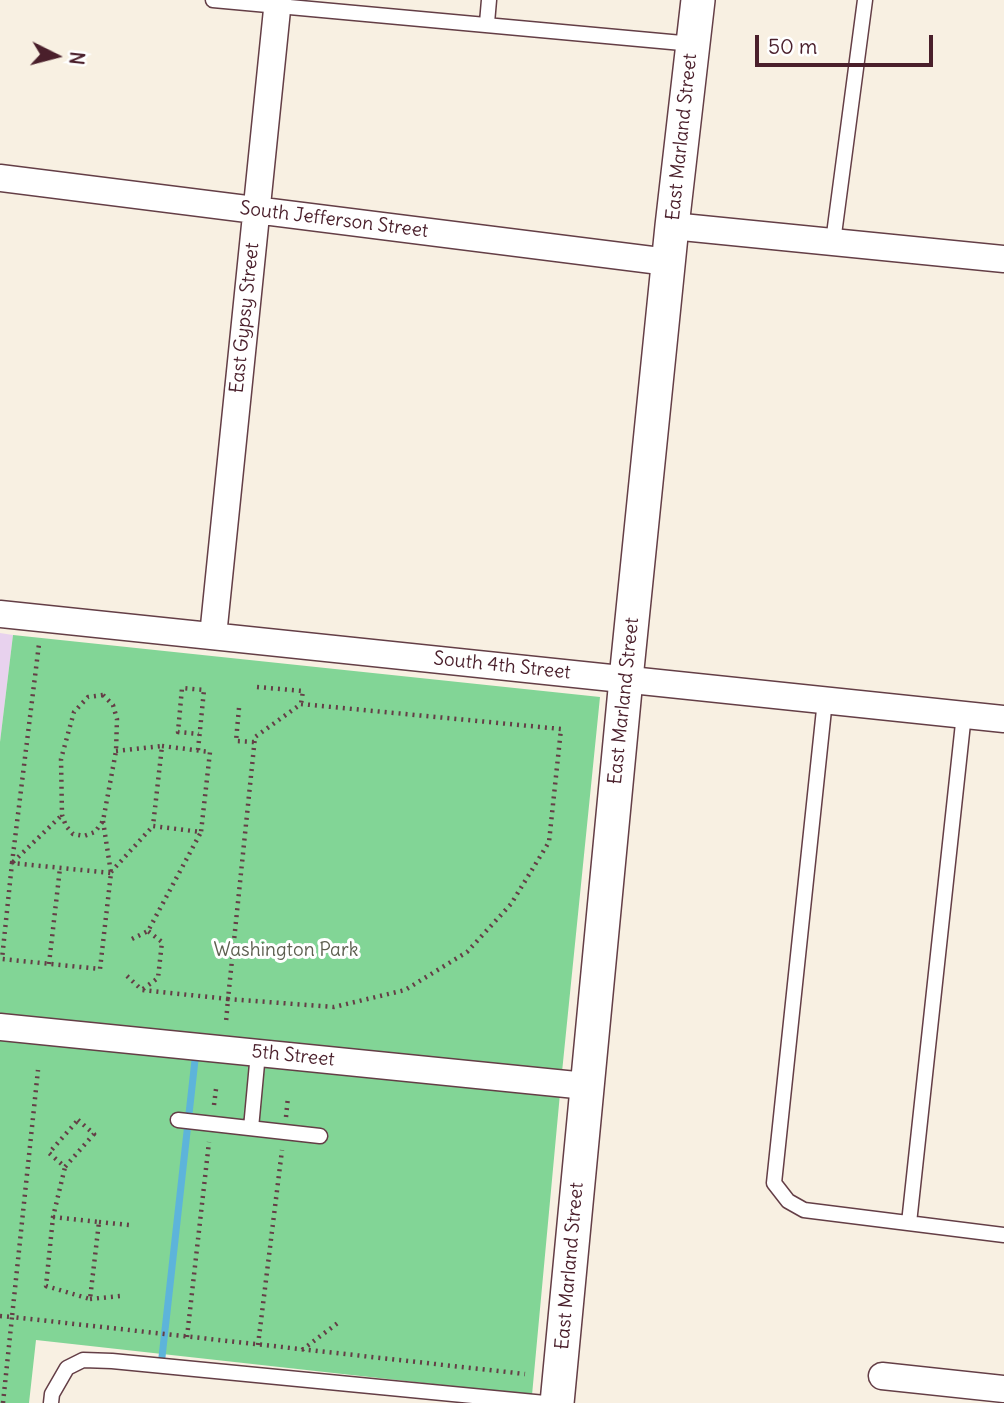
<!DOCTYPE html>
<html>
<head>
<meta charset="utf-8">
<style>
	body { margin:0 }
	#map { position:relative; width:1004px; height:1403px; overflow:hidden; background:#f8f0e2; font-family:Delius,sans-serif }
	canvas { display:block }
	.north { position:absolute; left:21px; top:21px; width:70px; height:70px; -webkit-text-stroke:5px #fff; paint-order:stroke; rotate:96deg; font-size:19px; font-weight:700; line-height:28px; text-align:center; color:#4a1f2b }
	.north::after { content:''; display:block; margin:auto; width:24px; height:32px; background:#4a1f2b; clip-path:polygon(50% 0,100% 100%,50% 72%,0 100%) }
	.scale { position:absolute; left:755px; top:35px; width:178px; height:32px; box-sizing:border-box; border:4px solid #4a1f2b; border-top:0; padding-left:9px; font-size:21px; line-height:24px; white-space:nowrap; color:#4a1f2b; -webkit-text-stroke:5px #fff; paint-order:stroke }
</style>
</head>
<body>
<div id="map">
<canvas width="1004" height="1403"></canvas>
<div class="north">N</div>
<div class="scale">50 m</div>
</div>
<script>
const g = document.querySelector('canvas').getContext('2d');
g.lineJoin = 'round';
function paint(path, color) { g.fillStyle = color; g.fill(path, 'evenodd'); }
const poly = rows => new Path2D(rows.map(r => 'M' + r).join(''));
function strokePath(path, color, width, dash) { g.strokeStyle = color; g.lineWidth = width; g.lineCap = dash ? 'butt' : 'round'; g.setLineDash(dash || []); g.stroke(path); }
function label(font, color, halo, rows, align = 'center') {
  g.font = font + ' Delius,sans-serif'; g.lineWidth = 6; g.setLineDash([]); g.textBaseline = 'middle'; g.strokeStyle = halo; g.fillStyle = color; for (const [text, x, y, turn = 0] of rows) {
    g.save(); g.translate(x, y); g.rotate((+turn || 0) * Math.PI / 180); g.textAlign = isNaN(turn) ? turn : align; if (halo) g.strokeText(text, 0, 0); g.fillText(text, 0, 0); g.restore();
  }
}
paint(poly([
	[0,633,13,635,0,742]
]), '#e8d2ee');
paint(poly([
	[13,635,600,697,562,1072,532,1395,36,1340,29,1403,0,1403,0,742]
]), '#82d596');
strokePath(poly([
	[161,1366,196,1051]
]), '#5db4da', 7);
const service = poly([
	[213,0,693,44],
	[487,23,489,0],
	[833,242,865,0],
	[825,700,774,1183,788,1201,804,1210,1004,1235],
	[178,1120,320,1136],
	[251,1128,258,1053],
	[909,1223,964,714],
	[51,1403,52,1394,67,1368,83,1360,112,1361,545,1403]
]);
const minor = poly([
	[0,178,668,262],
	[672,226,1004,259],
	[0,614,1004,719],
	[213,636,278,0],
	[0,1027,586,1086],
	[882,1376,1004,1389]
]);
const tertiary = poly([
	[557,1403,626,679,672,226,698,0]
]);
strokePath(service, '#643e46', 17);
strokePath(minor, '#643e46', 29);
strokePath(tertiary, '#643e46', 36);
strokePath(poly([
	[257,687,303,691,301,704],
	[103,695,113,705,117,719,116,751,103,821,95,832,84,836,73,834,66,826,62,815,61,759,74,712,88,697,103,695],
	[301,704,561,729,549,842,511,904,467,952,405,990,334,1007,228,999,255,737,301,704],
	[239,708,236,741,254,742],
	[162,746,210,752,201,832,153,826,162,746],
	[198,750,204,690,182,688,178,732,199,734],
	[116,751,162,746],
	[103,821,111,873,100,969,2,959,12,863,111,873],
	[13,862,62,815],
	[12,863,39,644],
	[111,872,153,826],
	[132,939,148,931,201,832],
	[49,964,60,868],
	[127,976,142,990,228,999,226,1022],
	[143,989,158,978,162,942,148,931],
	[214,1105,216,1089],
	[286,1117,288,1097],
	[78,1120,94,1134,65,1167,49,1153,78,1120],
	[53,1217,99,1222,90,1299,46,1286,53,1217,65,1167],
	[99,1222,129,1225],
	[90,1299,121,1296],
	[0,1316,12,1317,38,1070],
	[187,1337,209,1142],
	[258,1345,282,1150],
	[302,1350,339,1322],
	[3,1403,12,1317,525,1374]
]), '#643e46', 4.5, [2, 5]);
strokePath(service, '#fff', 14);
strokePath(minor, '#fff', 26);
strokePath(tertiary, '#fff', 33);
label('19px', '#4a1f2b', '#fff', [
	["East Marland Street",682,137,-84],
	["South Jefferson Street",334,220,7],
	["East Gypsy Street",245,318,-84],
	["South 4th Street",502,666,6],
	["East Marland Street",624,701,-84],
	["5th Street",293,1056,6],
	["East Marland Street",570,1266,-85]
]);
label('19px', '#5e5f50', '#fff', [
	["Washington Park",286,951]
]);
</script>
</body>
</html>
